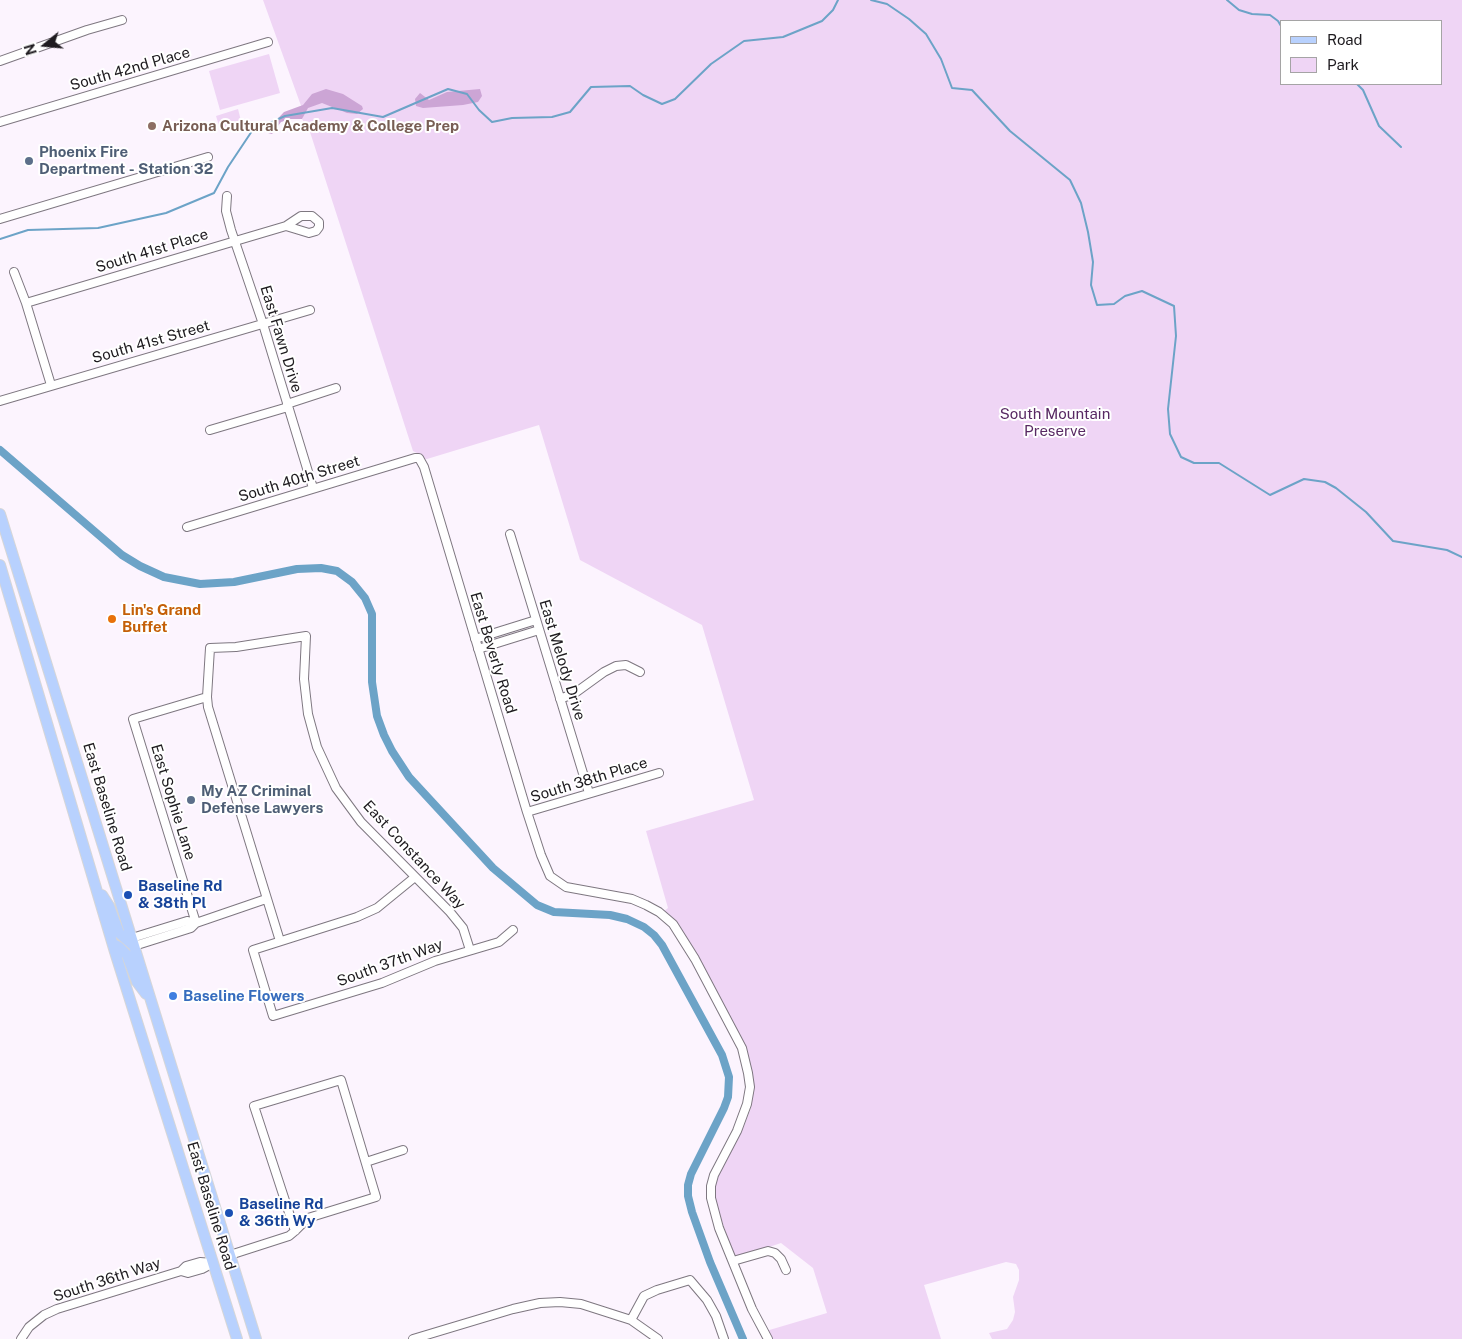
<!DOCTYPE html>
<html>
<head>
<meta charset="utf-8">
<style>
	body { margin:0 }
	#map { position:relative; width:1462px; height:1339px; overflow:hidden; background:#fcf4fe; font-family:"Public Sans",sans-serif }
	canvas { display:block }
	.legend { position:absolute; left:1280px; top:20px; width:162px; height:65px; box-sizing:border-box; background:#fff; border:1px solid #a5a4a5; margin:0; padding:6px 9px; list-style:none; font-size:15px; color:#1e1b1f }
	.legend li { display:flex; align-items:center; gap:10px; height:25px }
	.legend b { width:25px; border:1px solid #a5a4a5 }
	.north { position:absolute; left:20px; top:20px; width:50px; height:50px; -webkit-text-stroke:4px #fff; paint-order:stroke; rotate:253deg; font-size:14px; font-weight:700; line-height:20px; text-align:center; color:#1e1b1f }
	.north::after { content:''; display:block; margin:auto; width:18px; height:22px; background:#1e1b1f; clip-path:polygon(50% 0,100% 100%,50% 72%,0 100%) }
</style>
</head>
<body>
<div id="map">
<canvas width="1462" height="1339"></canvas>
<ul class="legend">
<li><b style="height:6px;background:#b8d1fe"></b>Road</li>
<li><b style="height:14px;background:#efd5f5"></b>Park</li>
</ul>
<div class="north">N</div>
</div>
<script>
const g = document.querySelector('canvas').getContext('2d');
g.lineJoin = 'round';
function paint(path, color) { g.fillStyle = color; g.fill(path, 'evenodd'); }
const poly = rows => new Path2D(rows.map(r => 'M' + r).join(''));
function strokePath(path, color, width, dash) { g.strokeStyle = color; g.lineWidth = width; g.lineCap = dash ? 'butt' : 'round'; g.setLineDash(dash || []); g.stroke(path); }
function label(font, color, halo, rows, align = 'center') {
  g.font = font + ' "Public Sans",sans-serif'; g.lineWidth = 4; g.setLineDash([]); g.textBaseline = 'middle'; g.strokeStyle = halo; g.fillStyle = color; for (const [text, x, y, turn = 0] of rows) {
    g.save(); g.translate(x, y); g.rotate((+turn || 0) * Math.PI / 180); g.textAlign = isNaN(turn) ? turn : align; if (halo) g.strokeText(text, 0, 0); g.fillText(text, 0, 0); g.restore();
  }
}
paint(poly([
	[263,0,1462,0,1462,1339,992,1339,989,1333,1007,1329,1013,1320,1015,1312,1013,1297,1019,1280,1019,1270,1016,1264,1006,1262,924,1285,941,1339,772,1339,766,1331,827,1313,813,1268,781,1243,740,1257,734,1256,715,1202,713,1190,717,1176,744,1126,751,1108,754,1081,750,1062,744,1047,689,942,677,926,663,912,668,908,646,831,754,800,702,625,580,560,539,425,427,459,423,459,421,455,413,451,310,132,302,119,304,114],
	[1281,21,1441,21,1441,84,1281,84],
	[269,54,280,93,220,110,209,71],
	[238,109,242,125,221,132,216,116]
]), '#efd5f5');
paint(poly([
	[326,89,343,94,362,106,363,109,357,114,347,113,322,103,308,108,302,119,291,119,281,122,272,134,268,133,268,129,284,112,303,105,312,94],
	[480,89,482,96,478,102,463,105,423,108,416,106,415,99,420,93,429,100,447,92]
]), '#cca5d5');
strokePath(poly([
	[871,0,887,4,909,19,926,34,941,59,952,88,972,90,1010,131,1070,180,1081,203,1088,232,1093,262,1091,285,1097,305,1114,304,1125,296,1142,291,1174,306,1176,336,1168,409,1170,434,1181,457,1194,463,1219,463,1270,495,1304,479,1325,482,1336,488,1366,512,1393,541,1447,550,1462,557],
	[1227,0,1239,10,1252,14,1270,15,1278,21,1281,26],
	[1357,84,1363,90,1379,126,1401,147],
	[0,239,28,230,98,228,166,213,214,193,228,167,252,131,285,116,332,108,383,117,448,89,467,94,479,110,492,122,512,118,552,117,570,112,591,87,630,86,643,95,662,104,675,99,711,64,744,41,783,37,822,21,833,10,838,0]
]), '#6ca3c7', 2);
strokePath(poly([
	[0,450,122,555,140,566,164,577,200,584,234,582,297,569,321,568,337,571,352,582,365,598,372,614,372,682,377,716,384,735,392,751,409,777,493,868,537,905,554,912,610,915,627,919,644,927,654,935,662,945,722,1055,729,1077,728,1097,724,1108,691,1174,688,1185,688,1196,692,1212,710,1262,743,1339]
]), '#6ca3c7', 8);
const minor = poly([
	[0,61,87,30,122,20],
	[0,122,268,42],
	[227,196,226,211,231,230,263,324,313,488],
	[0,219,208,157],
	[14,272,26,303,51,385],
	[26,303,286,226,301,216,312,216,319,222,319,227,316,231,309,233,286,226],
	[0,401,310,310],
	[287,404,336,388],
	[210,430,288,407],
	[187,527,415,458,419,458,424,467,527,812,541,855,550,876,566,887,632,899,646,905,659,912,673,924,695,959,742,1048,748,1073,750,1087,747,1104,737,1131,714,1175,711,1186,711,1198,719,1228,752,1309,768,1339],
	[510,534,589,793],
	[475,639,536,620],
	[478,649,539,630],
	[560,699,575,693,604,672,616,666,626,665,640,672],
	[527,812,659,773],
	[415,877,377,908,357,917,253,950,273,1016,382,983,435,961,499,942,513,930],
	[196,923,133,719,207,697],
	[132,938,187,921,196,923],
	[280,941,208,707,207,697,210,648,236,647,306,636,304,679,308,714,317,747,336,788,361,822,450,912,463,928,470,950],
	[134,946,191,928,196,923,266,899],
	[366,1162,403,1150],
	[230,1255,289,1236,295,1231,308,1218,376,1197,341,1080,254,1106,295,1231],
	[733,1261,768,1251,775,1253,781,1259,786,1270],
	[181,1271,188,1273,202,1269,213,1263],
	[631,1320,644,1296,657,1290,690,1280,707,1300,716,1316,724,1339],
	[21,1339,29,1327,44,1315,57,1309,181,1271,186,1266,200,1262,213,1263],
	[413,1339,513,1309,540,1303,560,1302,581,1304,631,1320,658,1339]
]);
const major = poly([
	[0,514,256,1339],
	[0,565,115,952,237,1339],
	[102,895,109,906,119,933,134,946],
	[113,944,119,947,127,955,137,982,146,994]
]);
strokePath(minor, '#7e7780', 10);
strokePath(major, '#d6d6d7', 12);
strokePath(minor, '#fff', 8);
strokePath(major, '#b8d1fe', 10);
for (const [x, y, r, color] of [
	[152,126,5,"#8d6e63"],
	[29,161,5,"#5c6f8a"],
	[112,619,5,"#e8710a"],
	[191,800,5,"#5c6f8a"],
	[128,895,5,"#1a4fb4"],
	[173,996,5,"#3f7fe0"],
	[229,1213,5,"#1a4fb4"]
]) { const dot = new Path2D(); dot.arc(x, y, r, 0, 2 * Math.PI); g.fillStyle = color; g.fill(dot); strokePath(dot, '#fff', 2); }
label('15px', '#1e1b1f', '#fff', [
	["South 42nd Place",130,69,-16],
	["South 41st Place",152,251,-17],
	["East Fawn Drive",281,339,73],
	["South 41st Street",151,342,-16],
	["South 40th Street",299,479,-17],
	["East Beverly Road",493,653,73],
	["East Melody Drive",562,660,73],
	["South 38th Place",589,780,-17],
	["East Sophie Lane",173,802,73],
	["East Baseline Road",107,807,73],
	["East Constance Way",414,855,47],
	["South 37th Way",390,963,-20],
	["East Baseline Road",211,1206,73],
	["South 36th Way",107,1280,-18]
]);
label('bold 15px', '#785e54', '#fff', [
	["Arizona Cultural Academy & College Prep",162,126]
], 'left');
label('bold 15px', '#4e5e75', '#fff', [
	["Phoenix Fire",39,152],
	["Department - Station 32",39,169],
	["My AZ Criminal",201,791],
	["Defense Lawyers",201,808]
], 'left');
label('15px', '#582963', '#fff', [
	["South Mountain",1055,414],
	["Preserve",1055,431]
]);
label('bold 15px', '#c56008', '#fff', [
	["Lin's Grand",122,610],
	["Buffet",122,627]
], 'left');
label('bold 15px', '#164399', '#fff', [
	["Baseline Rd",138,886],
	["& 38th Pl",138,903],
	["Baseline Rd",239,1204],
	["& 36th Wy",239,1221]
], 'left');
label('bold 15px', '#366cbe', '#fff', [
	["Baseline Flowers",183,996]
], 'left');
</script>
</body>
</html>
